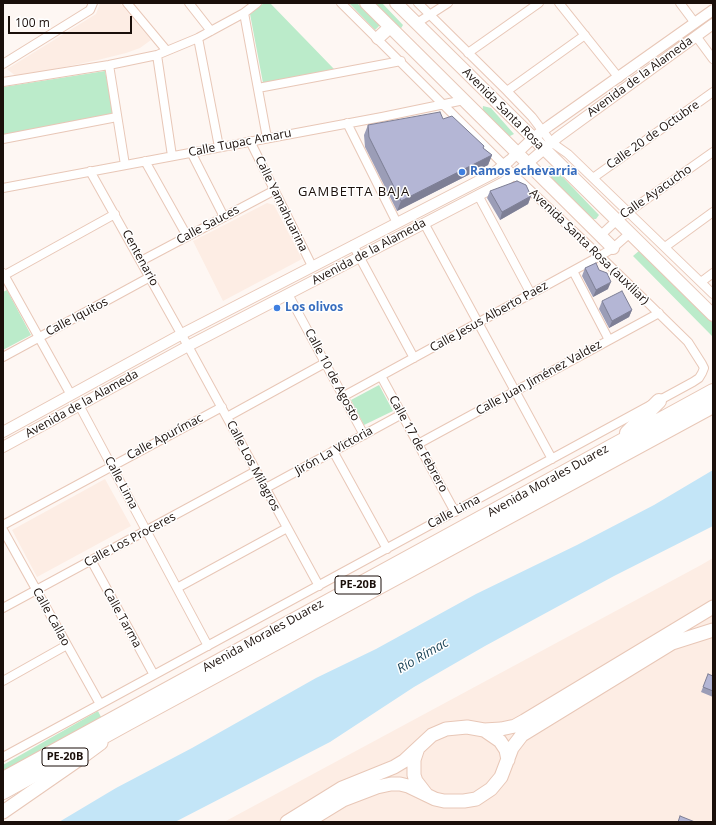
<!DOCTYPE html>
<html>
<head>
<meta charset="utf-8">
<style>
	body { margin:0 }
	#map { position:relative; width:716px; height:825px; overflow:hidden; background:#fef7f3; font-family:"Open Sans",sans-serif }
	canvas { display:block }
	.frame { position:absolute; inset:0; border:4px solid #1a0f0a; pointer-events:none }
	.scale { position:absolute; left:8px; top:16px; width:124px; height:18px; box-sizing:border-box; border:2px solid #1a0f0a; border-top:0; padding-left:5px; font-size:12px; line-height:14px; white-space:nowrap; color:#1a0f0a; -webkit-text-stroke:3px #fff; paint-order:stroke }
</style>
</head>
<body>
<div id="map">
<canvas width="716" height="825"></canvas>
<div class="frame"></div>
<div class="scale">100 m</div>
</div>
<script>
const g = document.querySelector('canvas').getContext('2d');
g.lineJoin = 'round';
function paint(path, color) { g.fillStyle = color; g.fill(path, 'evenodd'); }
const poly = rows => new Path2D(rows.map(r => 'M' + r).join(''));
function strokePath(path, color, width, dash) { g.strokeStyle = color; g.lineWidth = width; g.lineCap = dash ? 'butt' : 'round'; g.setLineDash(dash || []); g.stroke(path); }
function label(font, color, halo, rows, align = 'center') {
  g.font = font + ' "Open Sans",sans-serif'; g.lineWidth = 3; g.setLineDash([]); g.textBaseline = 'middle'; g.strokeStyle = halo; g.fillStyle = color; for (const [text, x, y, turn = 0] of rows) {
    g.save(); g.translate(x, y); g.rotate((+turn || 0) * Math.PI / 180); g.textAlign = isNaN(turn) ? turn : align; if (halo) g.strokeText(text, 0, 0); g.fillText(text, 0, 0); g.restore();
  }
}
paint(poly([
	[100,3,120,3,151,40,140,48,126,53,98,60,17,77,7,69,96,14],
	[267,203,274,205,302,259,223,301,193,241],
	[105,479,131,526,37,577,12,530],
	[713,558,713,822,224,822,701,565]
]), '#fdede4');
paint(poly([
	[264,3,270,3,334,69,263,83,250,14],
	[349,3,357,3,380,25,375,30],
	[372,3,382,3,403,25,400,30],
	[105,71,114,113,3,135,3,87],
	[483,106,491,108,514,134,508,137,482,114],
	[549,166,554,168,599,215,596,219,589,219,547,174,545,169],
	[640,250,713,323,713,337,633,256],
	[7,290,31,335,3,350,3,292],
	[379,385,393,411,364,425,351,400],
	[98,711,101,717,3,772,3,765]
]), '#bbebca');
paint(poly([
	[713,470,713,526,614,576,485,646,414,687,330,742,175,822,59,822,116,788,192,748,316,678,376,649,476,594,577,545,654,505]
]), '#c3e5f7');
const minor = poly([
	[127,3,167,51],
	[189,3,211,31],
	[418,3,507,91,532,117,551,142,568,154,713,294],
	[559,3,619,78],
	[680,3,695,23],
	[244,13,267,138],
	[417,23,448,3],
	[696,36,713,59],
	[198,38,219,147],
	[468,53,539,3],
	[157,55,172,156],
	[3,64,90,10,93,3],
	[109,65,125,165],
	[3,82,109,65,157,55,198,38,244,13,257,3],
	[258,88,401,61],
	[507,91,585,35],
	[347,123,397,223],
	[3,139,117,117],
	[250,141,312,266],
	[191,152,224,217],
	[145,161,187,236],
	[90,171,188,346,319,586],
	[593,178,713,92],
	[3,188,382,117,464,100],
	[478,195,531,294],
	[424,223,552,459],
	[601,235,617,220,713,152],
	[353,245,414,358],
	[665,247,713,212],
	[141,261,275,190],
	[573,271,609,340],
	[3,273,71,395],
	[3,276,115,214],
	[701,282,713,273],
	[288,294,364,435],
	[3,357,150,277],
	[381,376,455,512],
	[344,396,600,256,613,248,630,233],
	[79,405,208,646],
	[227,417,325,363],
	[418,444,659,313],
	[333,451,387,549],
	[266,488,402,414],
	[3,525,222,407],
	[3,530,100,704],
	[91,560,154,675],
	[177,588,287,528],
	[3,608,256,471],
	[3,681,67,645],
	[3,757,693,382,699,378,702,373,704,368,702,364,688,342,600,256,514,175,341,3]
]);
const tertiary = poly([
	[3,432,182,334,494,173,510,160,533,138,549,126,713,10],
	[3,447,188,346,504,182,521,169,558,137,713,24]
]);
const secondary = poly([
	[366,3,613,248],
	[396,3,713,315],
	[378,38,390,27]
]);
const primary = poly([
	[484,730,501,729,515,726,524,721,713,607],
	[418,748,414,760,414,775,416,781,426,794],
	[3,812,78,760,101,743],
	[287,822,342,788,394,767,404,761,432,735,446,729,467,727,484,730,500,741,506,750,508,760],
	[307,822,343,800,377,787,391,784,400,784,408,786,435,799,444,801,464,801,476,799,491,789,501,777,512,748,522,735,672,643,713,630]
]);
const trunk = poly([
	[627,433,659,401],
	[3,779,713,391],
	[3,792,128,723,713,406]
]);
strokePath(minor, '#e8c7b7', 10);
strokePath(tertiary, '#e8c7b7', 12);
strokePath(secondary, '#e8c7b7', 14);
strokePath(primary, '#e8c7b7', 15);
strokePath(trunk, '#e8c7b7', 16);
strokePath(minor, '#fff', 8);
strokePath(tertiary, '#fff', 10);
strokePath(secondary, '#fff', 12);
strokePath(primary, '#fff', 13);
strokePath(trunk, '#fff', 14);
paint(poly([
	[443,119,484,146,483,148,492,155,488,165,397,211,365,147,364,135,368,125],
	[490,191,531,196,528,204,500,220,487,198],
	[585,268,608,289,593,297,582,276],
	[602,301,632,310,629,317,609,328,599,309],
	[713,676,713,697,701,692,703,687]
]), '#9b9db7');
paint(poly([
	[492,155,488,165,397,211,401,201],
	[531,196,528,204,500,220,502,212],
	[611,282,608,289,593,297,596,290],
	[632,310,629,317,609,328,612,321]
]), '#7e7f95');
const building = poly([
	[440,112,443,119,452,116,484,146,483,148,492,155,401,201,369,137,368,125,440,112],
	[517,181,526,185,531,196,502,212,490,191,517,181],
	[596,263,599,270,607,273,611,282,596,290,585,268,596,263],
	[622,291,632,310,612,321,602,301,622,291],
	[708,674,713,676,713,691,703,687,708,674],
	[680,816,695,822,678,822,680,816]
]);
paint(building, '#b4b6d5');
strokePath(building, '#7e7f95', 1);
for (const [x, y, r, color] of [
	[462,172,4,"#3f7fe0"],
	[277,308,4,"#3f7fe0"]
]) { const dot = new Path2D(); dot.arc(x, y, r, 0, 2 * Math.PI); g.fillStyle = color; g.fill(dot); strokePath(dot, '#fff', 1.5); }
for (const [x, y, w] of [
	[358,585,46],
	[65,757,46]
]) { const box = new Path2D(); box.roundRect(x - w / 2, y - 9, w, 18, 3); g.fillStyle = '#fff'; g.fill(box); strokePath(box, '#1a0f0a', 1); }
label('bold 11px', '#1a0f0a', null, [
	["PE-20B",358,585],
	["PE-20B",65,757]
]);
label('12px', '#1a0f0a', '#fff', [
	["Avenida de la Alameda",640,77,-36],
	["Avenida Santa Rosa",503,109,45],
	["Calle 20 de Octubre",653,135,-35],
	["Calle Tupac Amaru",240,143,-11],
	["Calle Ayacucho",656,192,-35],
	["Calle Yamahuarina",281,204,64],
	["Calle Sauces",208,225,-28],
	["Avenida Santa Rosa (auxiliar)",589,247,44],
	["Avenida de la Alameda",369,252,-28],
	["Centenario",140,258,61],
	["Calle Iquitos",77,317,-28],
	["Calle Jesus Alberto Paez",489,317,-29],
	["Calle 10 de Agosto",332,375,62],
	["Calle Juan Jiménez Valdez",539,378,-29],
	["Avenida de la Alameda",82,404,-29],
	["Calle Apurímac",165,437,-28],
	["Calle 17 de Febrero",418,444,61],
	["Jirón La Victoria",334,451,-29],
	["Calle Los Milagros",253,466,62],
	["Avenida Morales Duarez",548,481,-29],
	["Calle Lima",121,483,62],
	["Calle Lima",454,512,-28],
	["Calle Los Proceres",130,540,-28],
	["Calle Callao",51,617,61],
	["Calle Tarma",122,618,61],
	["Avenida Morales Duarez",263,636,-29]
]);
label('bold 12px', '#366cbe', '#fff', [
	["Ramos echevarria",470,172],
	["Los olivos",285,308]
], 'left');
g.letterSpacing = '1px';
label('13px', '#1a0f0a', '#fff', [
	["GAMBETTA BAJA",354,192]
]);
g.letterSpacing = '0px';
label('italic 13px', '#20485b', '#fff', [
	["Río Rímac",423,656,-30]
]);
</script>
</body>
</html>
